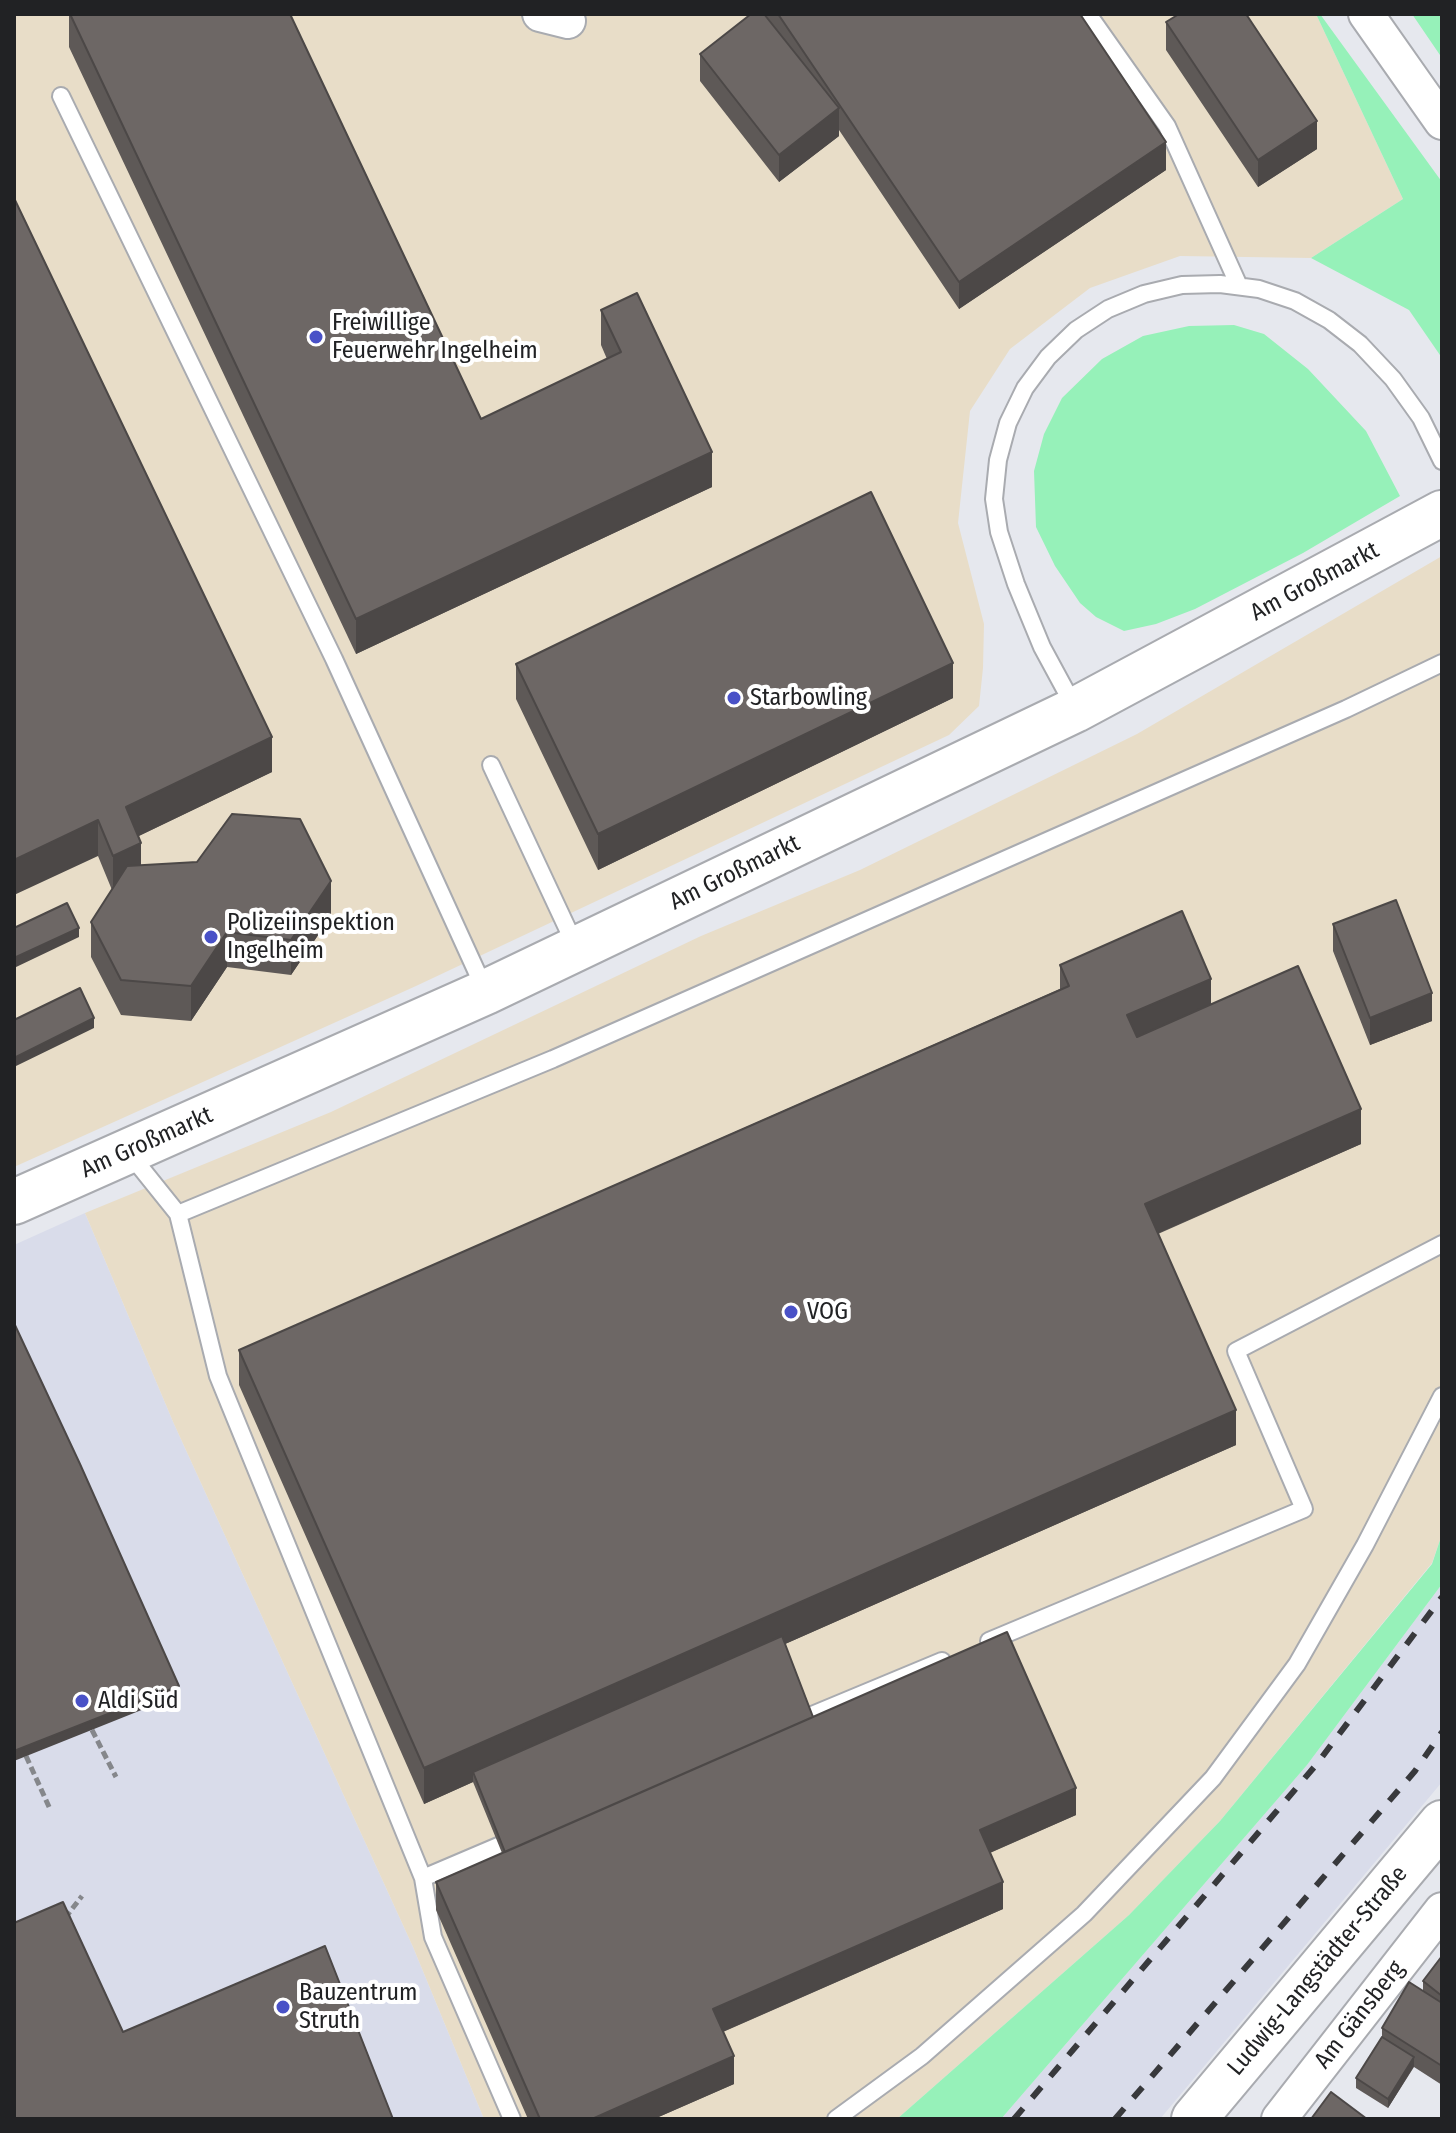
<!DOCTYPE html>
<html>
<head>
<meta charset="utf-8">
<style>
	body { margin:0 }
	#map { position:relative; width:1456px; height:2133px; overflow:hidden; background:#e6e8ee; font-family:"Fira Sans Condensed",sans-serif }
	canvas { display:block }
	.frame { position:absolute; inset:0; border:16px solid #212224; pointer-events:none }
</style>
</head>
<body>
<div id="map">
<canvas width="1456" height="2133"></canvas>
<div class="frame"></div>
</div>
<script>
const g = document.querySelector('canvas').getContext('2d');
g.lineJoin = 'round';
function paint(path, color) { g.fillStyle = color; g.fill(path, 'evenodd'); }
const poly = rows => new Path2D(rows.map(r => 'M' + r).join(''));
function strokePath(path, color, width, dash) { g.strokeStyle = color; g.lineWidth = width; g.lineCap = dash ? 'butt' : 'round'; g.setLineDash(dash || []); g.stroke(path); }
function label(font, color, halo, rows, align = 'center') {
  g.font = font + ' "Fira Sans Condensed",sans-serif'; g.lineWidth = 8; g.setLineDash([]); g.textBaseline = 'middle'; g.strokeStyle = halo; g.fillStyle = color; for (const [text, x, y, turn = 0] of rows) {
    g.save(); g.translate(x, y); g.rotate((+turn || 0) * Math.PI / 180); g.textAlign = isNaN(turn) ? turn : align; if (halo) g.strokeText(text, 0, 0); g.fillText(text, 0, 0); g.restore();
  }
}
paint(poly([
	[85,1213,174,1424,413,1947,484,2119,14,2119,14,1245],
	[1442,1584,1442,1782,1160,2119,1001,2119,1307,1765]
]), '#d9dcea');
paint(poly([
	[14,14,1316,14,1403,199,1311,258,1180,256,1090,288,1010,349,970,411,958,523,984,624,983,668,979,706,949,735,416,986,14,1167],
	[1442,556,1442,1534,1432,1563,1220,1821,1129,1915,897,2119,484,2119,413,1947,174,1424,85,1213,331,1112,701,936,860,870,1137,734]
]), '#e8ddc8');
paint(poly([
	[1316,14,1320,14,1442,182,1442,358,1409,310,1311,258,1403,199],
	[1412,14,1442,14,1442,58],
	[1234,325,1264,334,1308,369,1366,431,1400,496,1303,553,1195,609,1156,624,1124,631,1096,617,1080,603,1055,566,1036,527,1034,471,1044,434,1062,398,1102,359,1143,336,1189,326],
	[1442,1534,1442,1584,1307,1765,1001,2119,897,2119,1129,1915,1220,1821,1432,1564]
]), '#96f1b9');
const lane = poly([
	[1088,14,1167,126,1239,286],
	[61,96,334,659,485,990],
	[1075,708,1042,647,1016,584,999,532,994,499,998,460,1008,423,1025,388,1048,357,1076,330,1108,309,1144,294,1182,285,1220,284,1259,289,1295,301,1329,320,1360,344,1393,379,1421,418,1442,461],
	[491,765,576,947],
	[129,1153,178,1214,218,1376,423,1878,517,1838],
	[178,1214,553,1059,1346,709,1442,663],
	[989,1641,1304,1509,1236,1351,1442,1244],
	[793,1723,942,1661],
	[423,1878,433,1937,512,2119],
	[836,2119,922,2056,1084,1914,1213,1778,1297,1664,1365,1545,1442,1396]
]);
const street = poly([
	[540,14,568,21],
	[1366,14,1442,122],
	[1279,2119,1442,1910]
]);
const secondary = poly([
	[14,1202,486,992,1075,710,1442,513],
	[1194,2119,1442,1823]
]);
strokePath(lane, '#a9abb0', 20);
strokePath(street, '#a9abb0', 38);
strokePath(secondary, '#a9abb0', 48);
strokePath(poly([
	[92,1730,116,1777],
	[26,1756,50,1809],
	[65,1918,82,1896]
]), '#85878b', 5, [8, 4]);
strokePath(lane, '#fff', 16);
strokePath(street, '#fff', 34);
strokePath(secondary, '#fff', 44);
strokePath(poly([
	[1014,2119,1316,1765,1442,1597],
	[1115,2119,1415,1771,1442,1732]
]), '#38393c', 6, [14, 14]);
paint(poly([
	[69,14,290,14,481,419,607,359,601,345,601,310,712,487,356,654,69,47],
	[751,14,1080,14,1166,170,959,309,839,130,839,136,779,182,700,81,700,54],
	[1166,22,1317,149,1258,187,1166,50],
	[14,198,272,772,139,836,141,865,331,916,291,975,227,967,191,1021,121,1015,91,957,91,922,112,890,98,856],
	[516,664,953,698,598,870,516,699],
	[1333,924,1432,1021,1370,1045,1333,951],
	[1060,965,1211,1004,1361,1144,1158,1234,1236,1445,785,1644,813,1717,1076,1815,990,1853,1003,1909,723,2032,734,2084,654,2119,528,2119,436,1910,436,1882,502,1853,473,1782,424,1804,239,1385,239,1350,1060,989],
	[1442,1956,1442,2085,1414,2067,1388,2108,1356,2088,1356,2078,1382,2037,1382,2028,1423,1991,1423,1981]
]), '#5e5957');
paint(poly([
	[839,108,839,136,779,182,779,155],
	[1317,121,1317,149,1258,187,1258,160],
	[1166,142,1166,170,959,309,959,282],
	[712,452,712,487,356,654,356,619],
	[953,663,953,698,598,870,598,834],
	[272,737,272,772,126,842,126,807],
	[98,820,98,856,14,895,14,860],
	[141,843,141,878,113,891,113,856],
	[331,881,331,916,291,975,291,940],
	[79,928,79,937,14,968,14,958],
	[227,932,227,967,191,1021,191,986],
	[1211,979,1211,1014,1127,1050,1127,1015],
	[1432,993,1432,1021,1370,1045,1370,1018],
	[94,1018,94,1028,14,1067,14,1058],
	[1361,1109,1361,1144,1145,1239,1145,1204],
	[1236,1410,1236,1445,477,1780,473,1772,473,1782,424,1804,424,1768],
	[179,1686,179,1695,14,1761,14,1751],
	[1076,1788,1076,1815,980,1857,980,1830],
	[1003,1882,1003,1909,713,2036,713,2009],
	[734,2056,734,2084,654,2119,592,2119],
	[1414,2057,1414,2066,1388,2108,1388,2099]
]), '#4c4847');
const building = poly([
	[70,14,290,14,481,419,621,352,601,310,637,293,712,452,356,619,70,14],
	[751,14,764,14,839,108,779,155,700,54,751,14],
	[778,14,1080,14,1166,142,959,282,778,14],
	[1179,14,1246,14,1317,121,1258,160,1166,22,1179,14],
	[14,198,272,737,126,807,141,843,113,856,98,820,14,860,14,198],
	[871,492,953,663,598,834,516,664,871,492],
	[232,814,300,819,331,881,291,940,227,932,191,986,121,980,91,922,127,866,197,862,232,814],
	[1396,900,1432,993,1370,1018,1333,924,1396,900],
	[67,903,79,928,14,958,14,928,67,903],
	[1182,911,1211,979,1127,1015,1137,1037,1298,966,1361,1109,1145,1204,1236,1410,424,1768,239,1350,1069,986,1060,965,1182,911],
	[80,988,94,1018,14,1058,14,1020,80,988],
	[14,1323,80,1464,179,1686,14,1751,14,1323],
	[1007,1632,1076,1788,980,1830,1003,1882,713,2009,734,2056,592,2119,540,2119,436,1882,1007,1632],
	[782,1636,813,1717,505,1852,473,1772,782,1636],
	[63,1902,123,2032,325,1946,393,2119,14,2119,14,1923,63,1902],
	[1442,1956,1442,1996,1423,1981,1442,1956],
	[1409,1982,1442,2003,1442,2066,1382,2028,1409,1982],
	[1382,2037,1414,2057,1388,2099,1356,2078,1382,2037],
	[1331,2092,1367,2119,1311,2119,1331,2092]
]);
paint(building, '#6d6765');
strokePath(building, '#4c4847', 2);
for (const [x, y, r, color] of [
	[316,337,8,"#4951c7"],
	[734,698,8,"#4951c7"],
	[211,937,8,"#4951c7"],
	[791,1312,8,"#4951c7"],
	[82,1701,8,"#4951c7"],
	[283,2007,8,"#4951c7"]
]) { const dot = new Path2D(); dot.arc(x, y, r, 0, 2 * Math.PI); g.fillStyle = color; g.fill(dot); strokePath(dot, '#fff', 3); }
label('24px', '#212224', '#fff', [
	["Freiwillige",332,323],
	["Feuerwehr Ingelheim",332,351],
	["Starbowling",750,698],
	["Polizeiinspektion",227,923],
	["Ingelheim",227,951],
	["VOG",807,1312],
	["Aldi Süd",98,1701],
	["Bauzentrum",299,1993],
	["Struth",299,2021]
], 'left');
label('24px', '#212224', '#fff', [
	["Am Großmarkt",1315,582,-28],
	["Am Großmarkt",735,873,-26],
	["Am Großmarkt",147,1143,-24],
	["Ludwig-Langstädter-Straße",1318,1971,-50],
	["Am Gänsberg",1360,2015,-52]
]);
</script>
</body>
</html>
